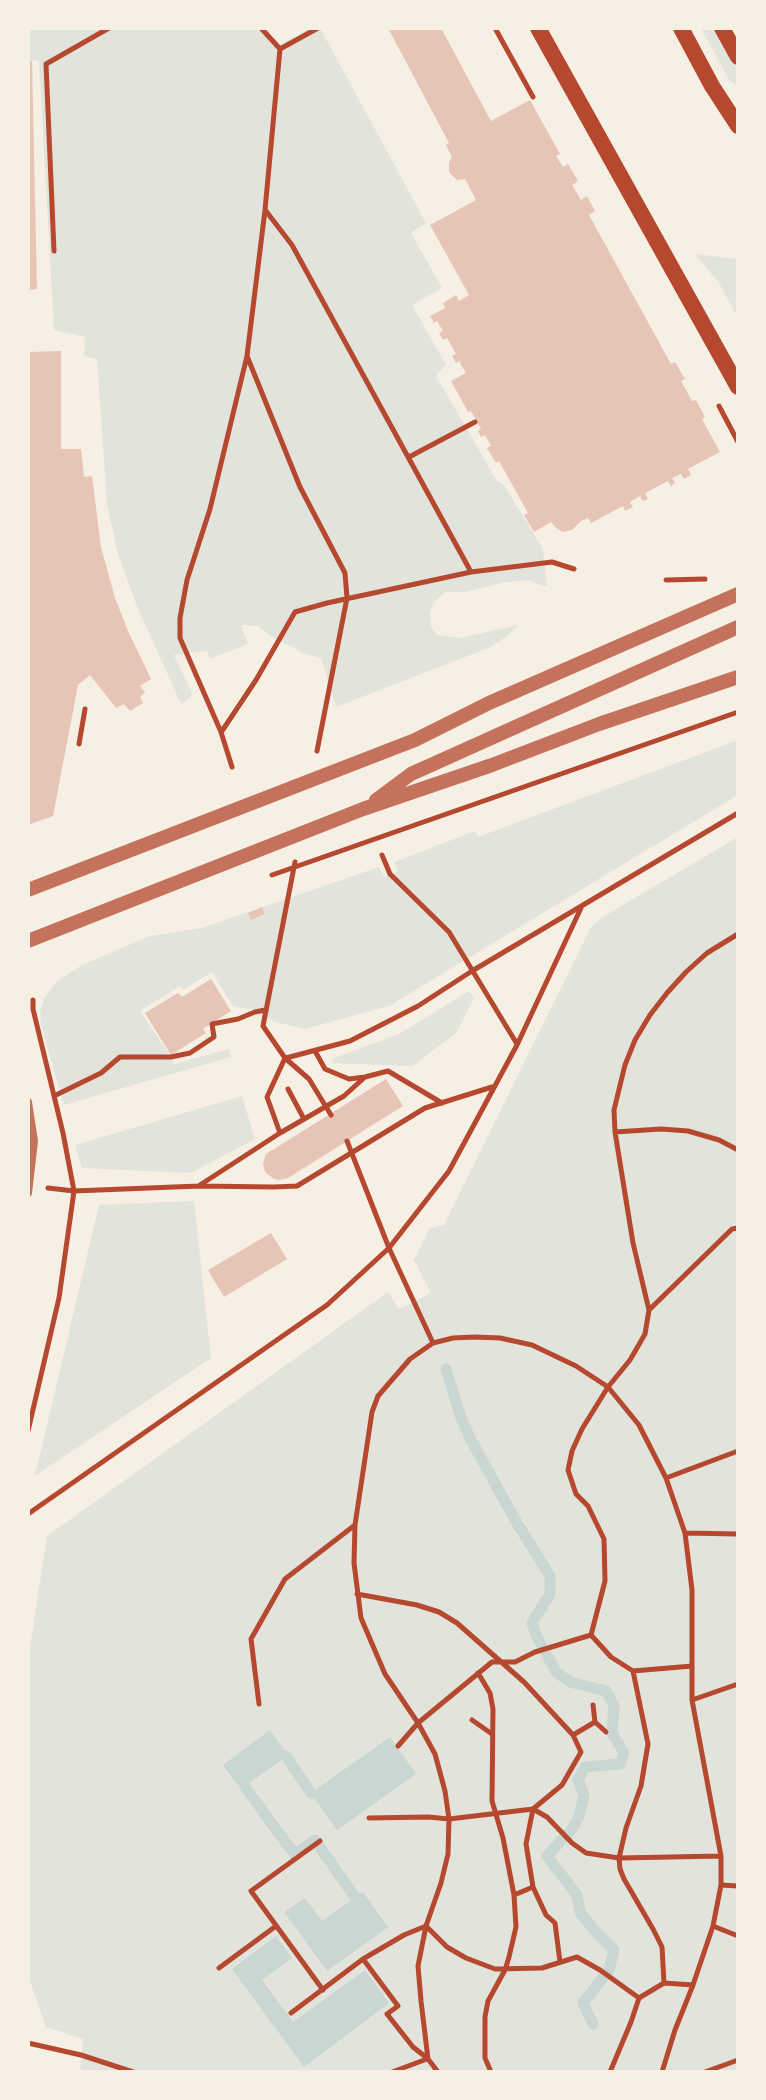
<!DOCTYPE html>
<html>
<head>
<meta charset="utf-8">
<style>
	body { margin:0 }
	#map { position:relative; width:766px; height:2100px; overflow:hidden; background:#f6efe4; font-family:Figtree,sans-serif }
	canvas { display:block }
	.frame { position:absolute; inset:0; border:30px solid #f6efe4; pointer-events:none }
</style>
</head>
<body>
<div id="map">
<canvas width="766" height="2100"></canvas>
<div class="frame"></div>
</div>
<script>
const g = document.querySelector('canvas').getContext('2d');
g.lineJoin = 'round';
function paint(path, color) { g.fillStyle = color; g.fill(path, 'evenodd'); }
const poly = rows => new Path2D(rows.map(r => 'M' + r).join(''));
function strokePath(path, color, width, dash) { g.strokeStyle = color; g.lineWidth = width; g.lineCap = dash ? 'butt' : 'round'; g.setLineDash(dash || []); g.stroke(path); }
paint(poly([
	[28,28,267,28,278,46,310,28,320,28,426,223,411,233,442,288,412,305,446,365,436,376,497,481,504,485,543,549,547,587,528,580,501,583,465,592,445,592,434,602,430,612,431,627,438,635,460,638,518,625,507,636,491,647,336,707,321,658,303,653,271,636,258,626,241,625,248,644,210,659,207,651,174,655,192,693,191,697,181,704,136,604,118,554,107,504,97,359,84,356,85,337,54,330,39,61,28,60],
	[701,28,714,28,738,71,738,86,729,80],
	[695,254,737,259,738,318,719,283],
	[738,740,738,795,389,1006,305,1029,275,1022,254,1010,233,1006,212,972,183,990,180,986,140,1011,171,1057,174,1064,229,1049,231,1057,64,1105,41,1025,40,1011,45,997,56,982,82,965,150,936,202,928,379,867,384,877,398,871,394,862,475,831,478,837],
	[738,837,738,2072,80,2072,83,2039,46,2027,28,1976,28,1660,47,1536,388,1292,399,1309,431,1293,414,1260,430,1228,444,1225,591,927,601,918],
	[469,991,474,998,456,1033,413,1066,331,1063,334,1058,399,1034],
	[242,1096,255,1139,191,1173,82,1168,75,1145],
	[194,1201,211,1358,35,1476,99,1205]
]), '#e2e4dc');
paint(poly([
	[270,1730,288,1755,241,1789,223,1765],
	[390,1737,416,1774,337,1830,311,1793],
	[363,1892,388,1927,327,1971,284,1912,305,1898,322,1921],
	[276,1936,292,1958,262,1980,293,2022,365,1970,389,2003,304,2067,232,1969]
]), '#c9d6d2');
strokePath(poly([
	[446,1369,461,1418,471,1440,517,1523,550,1576,550,1594,532,1623,536,1635,556,1672,570,1682,606,1691,614,1706,612,1733,624,1753,620,1764,585,1767,578,1780,584,1795,579,1816,572,1829,547,1856,577,1895,580,1912,595,1931,614,1950,609,1970,583,2003,593,2024],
	[286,1756,311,1793],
	[245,1787,295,1855,315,1840,355,1897]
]), '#c9d6d2', 11);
paint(poly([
	[388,28,441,28,491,121,530,100,560,154,556,156,563,167,568,164,578,181,572,185,581,200,587,196,595,211,589,215,671,364,675,362,685,379,681,381,692,401,696,400,705,417,702,419,720,452,688,469,691,475,684,479,681,474,672,478,675,483,671,486,668,481,645,493,648,499,643,501,640,496,630,502,633,507,625,511,623,506,591,523,588,518,581,521,572,530,563,532,555,527,551,522,534,532,524,515,528,513,499,461,496,463,487,448,491,446,485,435,481,437,478,431,481,429,471,411,468,412,451,381,466,373,459,361,456,363,452,356,456,354,447,338,443,340,439,333,443,331,437,321,434,323,430,316,445,308,443,303,456,295,459,301,469,295,430,225,476,200,465,179,457,180,449,172,449,162,452,157,446,145,449,143],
	[28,61,32,61,37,289,28,290],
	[61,351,61,449,81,449,84,477,92,476,101,547,115,598,128,631,151,679,140,686,145,692,140,697,143,703,130,711,124,704,116,708,90,675,78,685,53,816,28,825,28,352],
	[262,907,265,914,251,920,248,913],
	[211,979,231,1011,203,1029,206,1033,171,1055,145,1013,178,993,182,997],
	[386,1079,403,1106,288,1178,279,1180,274,1179,265,1172,263,1163,266,1154],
	[271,1233,287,1259,224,1297,208,1270]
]), '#e6c5b7');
strokePath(poly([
	[495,28,533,97],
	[280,49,318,28],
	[266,211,292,245,471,572],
	[54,251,46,64,109,28],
	[247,356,300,487,345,573,347,598,317,751],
	[719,406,738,442],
	[409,457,475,422],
	[666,580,705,579],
	[222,731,256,680,295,612,327,603,471,572,552,562,574,569],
	[79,744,85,709],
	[232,767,221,732,180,638,180,618,187,580,210,509,247,356,265,210,280,49,261,28],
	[382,855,390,874,449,932,517,1044],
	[295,862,263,1026,285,1058,309,1079,331,1115],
	[272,875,738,712],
	[315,1051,325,1069,349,1079,365,1077],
	[286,1058,350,1041,418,1006,472,971,738,813],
	[288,1089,304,1119],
	[54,1096,101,1073,120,1057,171,1057,190,1053,214,1037,212,1024,238,1019,255,1012,265,1010],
	[615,1132,661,1129,688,1131,719,1140,738,1150],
	[280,1133,267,1097,285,1058],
	[347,1141,389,1248,433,1343],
	[200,1185,280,1133,344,1096,365,1077,388,1071,442,1103],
	[48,1188,74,1191,199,1186,274,1187,297,1186,425,1108,492,1087],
	[649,1310,732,1229,738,1228],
	[28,1431,59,1298,74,1191,63,1133,33,1009,33,1000],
	[666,1478,738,1451],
	[28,1514,327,1305,389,1248,449,1171,517,1045,581,908],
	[685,1533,738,1534],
	[357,1594,417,1605,439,1612,457,1623,524,1682,573,1735,581,1752,562,1785,533,1809,526,1844,533,1887,514,1895,516,1927,509,1957,505,1970,488,2001,485,2017,485,2058,491,2072],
	[591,1635,611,1657,633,1671,692,1666],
	[633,1671,648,1744,641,1786,626,1828,619,1858,620,1869,624,1879,653,1929,662,1947,664,1983],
	[478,1673,490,1693,493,1709,492,1801,503,1838,514,1895],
	[692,1700,738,1684],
	[259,1704,251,1639,285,1579,355,1525],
	[593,1705,595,1722,606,1732],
	[472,1720,492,1734],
	[573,1735,595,1722],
	[398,1746,418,1723,492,1662,515,1662,535,1652,591,1635,605,1581,604,1539,588,1506,576,1494,568,1470,572,1451,582,1429,608,1387,630,1360,645,1334,649,1310,633,1243,615,1132,614,1110,625,1065,635,1040,650,1015,667,993,686,972,707,953,738,934],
	[369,1818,428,1817,449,1819,533,1809,547,1817,572,1843,586,1853,619,1858,721,1856],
	[320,1841,251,1891,323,1990],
	[721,1885,738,1886],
	[533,1887,546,1915,555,1923,560,1962],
	[713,1926,738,1936],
	[363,1959,398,2006,387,2014,413,2047,427,2058],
	[219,1968,276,1926],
	[639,1998,664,1983,693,1985],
	[291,2013,363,1959,404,1935,426,1926,447,1947,466,1958,495,1969,542,1968,577,1957,600,1970,639,1998,631,2022,610,2072],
	[28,2043,81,2055,133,2072],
	[392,2072,427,2059],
	[438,2072,428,2059,421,2001,418,1966,426,1926,441,1883,448,1854,449,1819,445,1791,435,1754,418,1723,385,1674,361,1618,354,1563,355,1525,372,1412,378,1396,410,1359,433,1343,453,1338,475,1337,500,1338,532,1345,576,1366,608,1387,639,1425,666,1478,685,1533,692,1590,692,1700,721,1856,721,1885,713,1926,693,1985,675,2030,662,2072],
	[705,2072,738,2060]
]), '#b5482f', 5);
strokePath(poly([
	[28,1102,34,1141,28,1193]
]), '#c5725c', 8);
strokePath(poly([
	[376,800,411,774,738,627],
	[28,890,415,740,489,703,738,594],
	[28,941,363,809,492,765,599,724,738,677]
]), '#c5725c', 14);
strokePath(poly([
	[538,28,738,387],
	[681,28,712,86,738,126],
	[722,28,738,57]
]), '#b5482f', 16);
</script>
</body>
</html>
